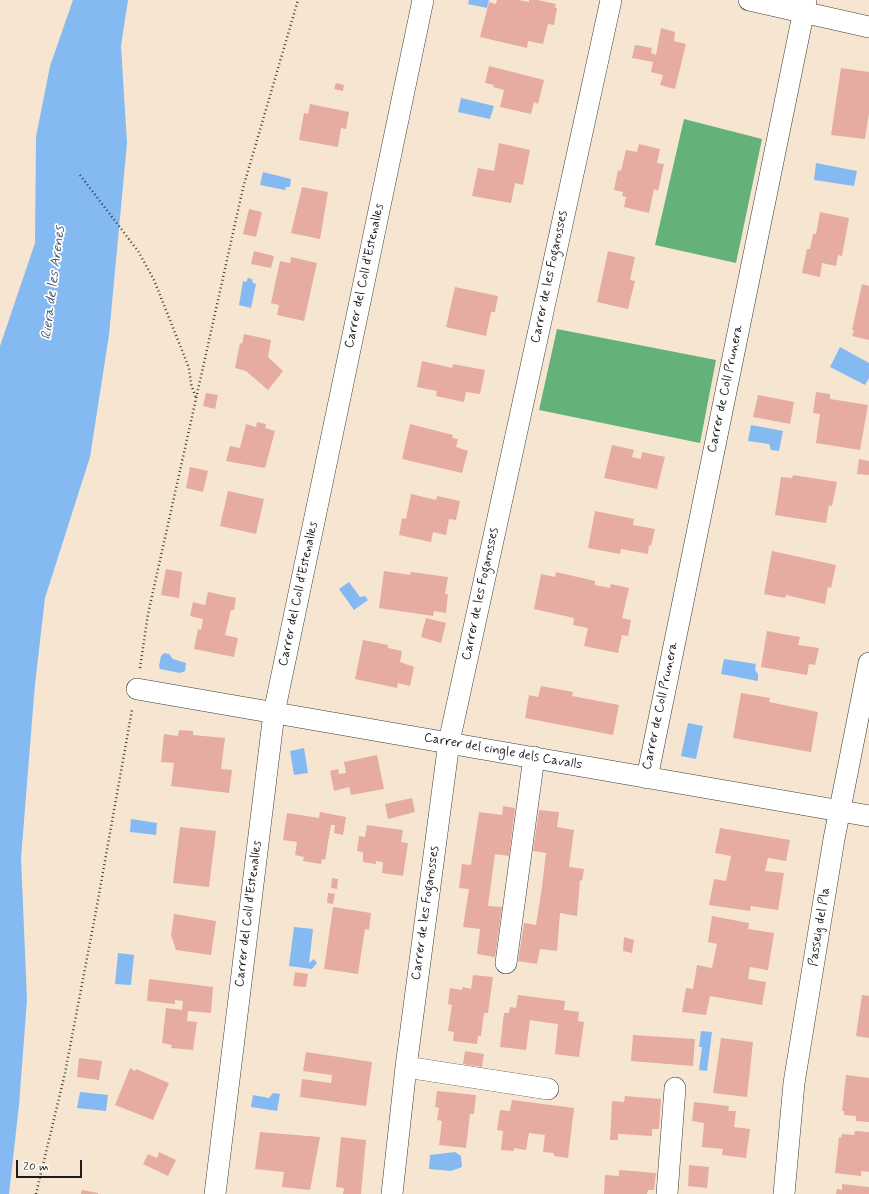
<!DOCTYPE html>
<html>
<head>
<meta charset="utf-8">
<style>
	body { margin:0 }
	#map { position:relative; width:869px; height:1194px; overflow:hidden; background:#f6e6d1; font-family:Mynerve,sans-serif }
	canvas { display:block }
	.scale { position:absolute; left:16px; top:1160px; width:66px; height:18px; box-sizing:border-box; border:2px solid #1c1c1c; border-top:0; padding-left:5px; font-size:12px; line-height:14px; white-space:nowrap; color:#1c1c1c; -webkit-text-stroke:3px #fff; paint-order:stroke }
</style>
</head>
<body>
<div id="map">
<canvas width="869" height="1194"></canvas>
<div class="scale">20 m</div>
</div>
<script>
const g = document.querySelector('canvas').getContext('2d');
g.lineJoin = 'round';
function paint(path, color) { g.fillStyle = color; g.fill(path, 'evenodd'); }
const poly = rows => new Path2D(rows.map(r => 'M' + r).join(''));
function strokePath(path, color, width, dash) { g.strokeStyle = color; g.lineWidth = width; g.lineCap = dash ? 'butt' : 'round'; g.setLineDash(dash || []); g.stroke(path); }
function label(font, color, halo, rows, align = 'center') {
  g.font = font + ' Mynerve,sans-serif'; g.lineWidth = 3.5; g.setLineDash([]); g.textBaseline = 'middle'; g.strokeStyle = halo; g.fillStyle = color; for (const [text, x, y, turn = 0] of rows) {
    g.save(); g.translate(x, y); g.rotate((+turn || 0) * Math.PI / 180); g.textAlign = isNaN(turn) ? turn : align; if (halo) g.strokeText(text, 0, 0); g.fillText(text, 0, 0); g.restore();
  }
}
paint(poly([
	[684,119,762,139,736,263,655,245],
	[557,329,716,360,700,443,539,410]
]), '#65b17a');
paint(poly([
	[73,0,128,0,121,46,127,143,109,335,90,457,45,598,35,684,21,858,27,1000,19,1105,9,1194,0,1194,0,346,35,243,36,137,50,66],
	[469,0,489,0,487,8,468,4],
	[461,98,494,106,490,119,458,112],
	[816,163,857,171,854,186,814,180],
	[263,172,291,179,290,187,286,187,285,190,260,185],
	[248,278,252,279,253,283,256,284,251,308,239,305,243,281,246,282],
	[840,347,869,363,869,378,865,385,830,367],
	[751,425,783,431,779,451,771,450,769,444,748,441],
	[349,582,360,597,365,596,368,600,354,610,339,589],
	[164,653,169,654,173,659,186,663,185,671,180,673,160,669,159,666,161,656],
	[724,659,756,664,755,670,758,674,758,681,721,674],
	[688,723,703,726,696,759,681,756],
	[304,748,308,773,294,775,290,751],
	[131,819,157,823,156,835,130,832],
	[294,927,313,929,309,963,314,959,317,963,312,969,289,966],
	[118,953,134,955,131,985,115,984],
	[701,1031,712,1032,707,1071,699,1070,702,1047,699,1047],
	[80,1092,108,1095,106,1111,77,1108],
	[273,1093,280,1094,277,1111,251,1107,253,1095,269,1098],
	[455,1152,461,1156,462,1167,451,1171,429,1169,430,1155]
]), '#84b9f2');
paint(poly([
	[497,0,519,0,529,2,529,0,538,0,556,4,555,8,557,8,554,25,548,24,543,44,528,41,527,48,480,37,489,2,496,4],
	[661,28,675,32,674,41,686,44,675,89,660,85,663,75,651,72,653,62,632,58,635,45,652,48,651,53,656,55],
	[489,66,544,80,538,104,534,102,531,114,500,107,504,90,493,87,494,85,485,83],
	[841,68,869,72,869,113,865,139,831,135],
	[336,83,344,85,343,91,334,89],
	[310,104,349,112,346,129,341,128,338,147,299,140,304,113,308,114],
	[499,143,530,150,523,185,515,183,511,203,472,196,478,168,494,171],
	[639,144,660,149,657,163,664,164,658,191,654,189,649,213,624,207,626,197,622,196,623,192,614,190,618,170,621,171,626,150,637,152],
	[302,187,328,192,320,239,291,233],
	[249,209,262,212,256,237,243,234],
	[820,212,849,218,842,256,838,255,836,266,822,263,820,277,802,273,807,249,810,249,813,234,816,234],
	[254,251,274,256,271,268,251,264],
	[608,251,635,257,630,280,635,281,628,309,597,302],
	[291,257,317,263,304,321,277,315,279,305,271,303,280,261,290,263],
	[862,284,869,286,869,340,852,336,854,330,852,330],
	[455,287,498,296,495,312,491,312,486,336,446,327],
	[244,334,271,340,268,357,283,371,268,390,246,371,235,368,240,343,242,344],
	[422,361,452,368,453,364,485,370,480,394,466,392,464,402,436,396,437,391,417,387],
	[816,392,830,394,830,399,868,405,860,450,816,443,820,414,813,413],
	[206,393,218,395,215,409,203,406],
	[758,395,794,402,790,424,753,417],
	[257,422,266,424,265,428,275,431,265,468,226,461,230,446,240,448,246,424,256,427],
	[410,424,453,435,452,438,458,439,456,447,468,451,462,473,402,459],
	[612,445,634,450,632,457,641,459,642,452,665,457,657,489,604,478],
	[859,459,869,461,869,475,857,474],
	[190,467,208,471,203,492,186,488],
	[793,475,837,482,832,506,829,505,826,523,775,515,781,477,792,478],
	[228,491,264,499,256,534,220,526],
	[411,494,436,500,437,496,460,501,456,520,449,519,446,535,433,532,431,542,399,535,402,518,406,519],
	[595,511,634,519,633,525,655,529,651,546,649,545,648,554,621,549,620,554,588,548],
	[772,551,836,565,831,588,828,587,825,604,786,595,785,598,764,594],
	[166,569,182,572,179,598,161,595],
	[384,571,410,575,411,572,448,577,445,594,448,594,446,613,434,611,433,616,379,608],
	[556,572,595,581,595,585,610,588,611,584,629,588,622,618,631,620,628,636,622,635,618,653,584,646,588,628,573,625,574,618,534,609,541,574,555,577],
	[208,592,236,598,234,610,231,610,225,635,238,638,234,657,194,649,198,629,201,630,203,619,190,616,193,602,205,605],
	[426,618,446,623,441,643,421,637],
	[767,631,800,637,798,645,819,648,815,665,809,664,807,675,761,667],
	[363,640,388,645,388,648,402,651,400,662,414,667,410,686,398,683,397,688,355,679],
	[541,686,573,692,572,696,619,705,613,735,525,718,529,695,538,697],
	[741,693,770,698,769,702,818,712,811,752,733,738],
	[179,730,193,731,193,735,225,738,221,769,232,770,229,793,171,786,174,763,161,762,164,734,178,736],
	[377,755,384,789,351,795,349,787,334,791,330,771,338,769,339,774,346,773,344,762],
	[412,798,415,812,388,819,385,804],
	[503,806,515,808,509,856,495,854,488,906,502,907,495,957,477,954,480,929,463,927,469,889,459,888,462,864,471,865,479,812,502,815],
	[539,810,559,812,557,827,574,830,569,867,584,869,582,881,580,880,577,916,560,913,557,951,540,949,537,964,518,961,524,923,536,925,542,887,546,853,533,851],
	[320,812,346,817,343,835,334,833,335,825,331,825,325,860,322,859,321,864,303,861,304,857,295,855,297,842,283,840,287,813,319,818],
	[367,825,403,830,401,842,408,843,403,876,382,873,383,862,376,861,376,864,363,862,363,852,357,851,359,836,365,837],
	[180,827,216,831,209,887,173,883],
	[720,828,790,840,786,861,768,858,765,871,784,873,778,910,751,906,750,911,709,905,714,879,726,881,731,856,715,853],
	[332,878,338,879,337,889,331,888],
	[328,893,335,894,333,904,327,903],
	[333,907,371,913,369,930,365,929,358,974,324,969],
	[174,914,216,921,211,955,176,950,171,935],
	[712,916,749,923,748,929,774,933,768,970,750,967,748,979,766,982,762,1005,710,996,706,1015,682,1012,686,988,693,989,697,965,712,968,717,944,708,942],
	[624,937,634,940,632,953,623,951],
	[295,972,308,974,306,987,293,986],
	[473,975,493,977,488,1013,484,1013,481,1036,478,1036,477,1044,453,1041,454,1032,448,1031,452,1005,448,1004,450,988,462,990,463,987,471,989],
	[149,979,213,987,211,1013,188,1011,187,1021,197,1022,193,1050,171,1048,172,1045,162,1043,166,1008,182,1010,183,1001,175,1000,175,1004,147,1001],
	[518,995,565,1001,564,1010,579,1012,578,1021,584,1022,579,1057,555,1054,558,1024,543,1022,530,1020,526,1050,500,1047,504,1013,509,1013,510,1007,516,1008],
	[862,995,869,996,869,1038,856,1036],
	[633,1035,695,1039,693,1066,631,1061],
	[721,1038,753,1042,747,1097,713,1093],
	[465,1051,484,1054,482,1067,463,1064],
	[306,1052,372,1062,366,1106,300,1097,302,1079,331,1083,332,1075,303,1071],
	[79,1058,102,1061,99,1080,77,1077],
	[130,1068,135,1071,136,1069,169,1083,153,1120,115,1105],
	[846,1075,869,1078,869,1122,856,1121,856,1116,844,1115,844,1111,842,1111],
	[437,1091,476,1095,474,1114,470,1114,466,1148,439,1145,442,1121,437,1120,439,1108,435,1107],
	[625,1096,661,1099,659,1129,652,1129,652,1136,618,1134,618,1140,610,1140,612,1101,624,1102],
	[512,1100,574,1108,568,1158,554,1156,554,1153,543,1152,545,1135,529,1133,526,1150,514,1148,514,1151,501,1150,503,1131,497,1130,500,1110,510,1111],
	[694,1102,729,1106,728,1111,736,1111,734,1127,750,1129,746,1158,722,1155,723,1149,702,1147,704,1123,692,1121],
	[855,1131,869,1132,869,1172,861,1171,861,1176,835,1173,839,1137,841,1138,842,1134,854,1135],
	[260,1132,320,1137,310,1190,282,1187,284,1172,255,1169],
	[341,1137,366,1140,361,1194,343,1194,344,1188,336,1187],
	[159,1152,176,1160,168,1176,143,1164,148,1154,157,1158],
	[689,1165,709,1167,707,1188,688,1186],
	[619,1170,656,1173,654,1190,648,1190,647,1194,604,1194,605,1175,619,1176],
	[842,1184,869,1187,869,1194,836,1194,837,1189,842,1190],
	[82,1190,98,1193,98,1194,81,1194]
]), '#e6aba1');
const minor = poly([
	[749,0,869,27],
	[137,689,869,816],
	[647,778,806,0],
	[506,963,534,757],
	[406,1067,548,1089],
	[215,1194,274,713,423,0],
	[392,1194,406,1067,449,742,611,0],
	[667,1194,675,1088],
	[784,1194,794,1083,834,839,869,663]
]);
strokePath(minor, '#3d3a37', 22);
strokePath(poly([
	[80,175,138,251,154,280,189,368,191,384,196,398],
	[140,668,148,614,243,188,298,0],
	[36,1194,65,1073,96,911,132,710]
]), '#3d3a37', 2.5, [1, 3]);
strokePath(minor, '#fff', 21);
label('13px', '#1c1c1c', '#fff', [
	["Carrer del Coll d'Estenalles",365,276,-78],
	["Carrer de les Fogarosses",550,277,-78],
	["Carrer de Coll Prunera",726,389,-78],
	["Carrer del Coll d'Estenalles",299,594,-78],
	["Carrer de les Fogarosses",481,594,-78],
	["Carrer de Coll Prunera",661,706,-78],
	["Carrer del cingle dels Cavalls",503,752,10],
	["Carrer de les Fogarosses",426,913,-82],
	["Carrer del Coll d'Estenalles",249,914,-83],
	["Passeig del Pla",820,927,-81]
]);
label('italic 14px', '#465b72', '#fff', [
	["Riera de les Arenes",54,283,-83]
]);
</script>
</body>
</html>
